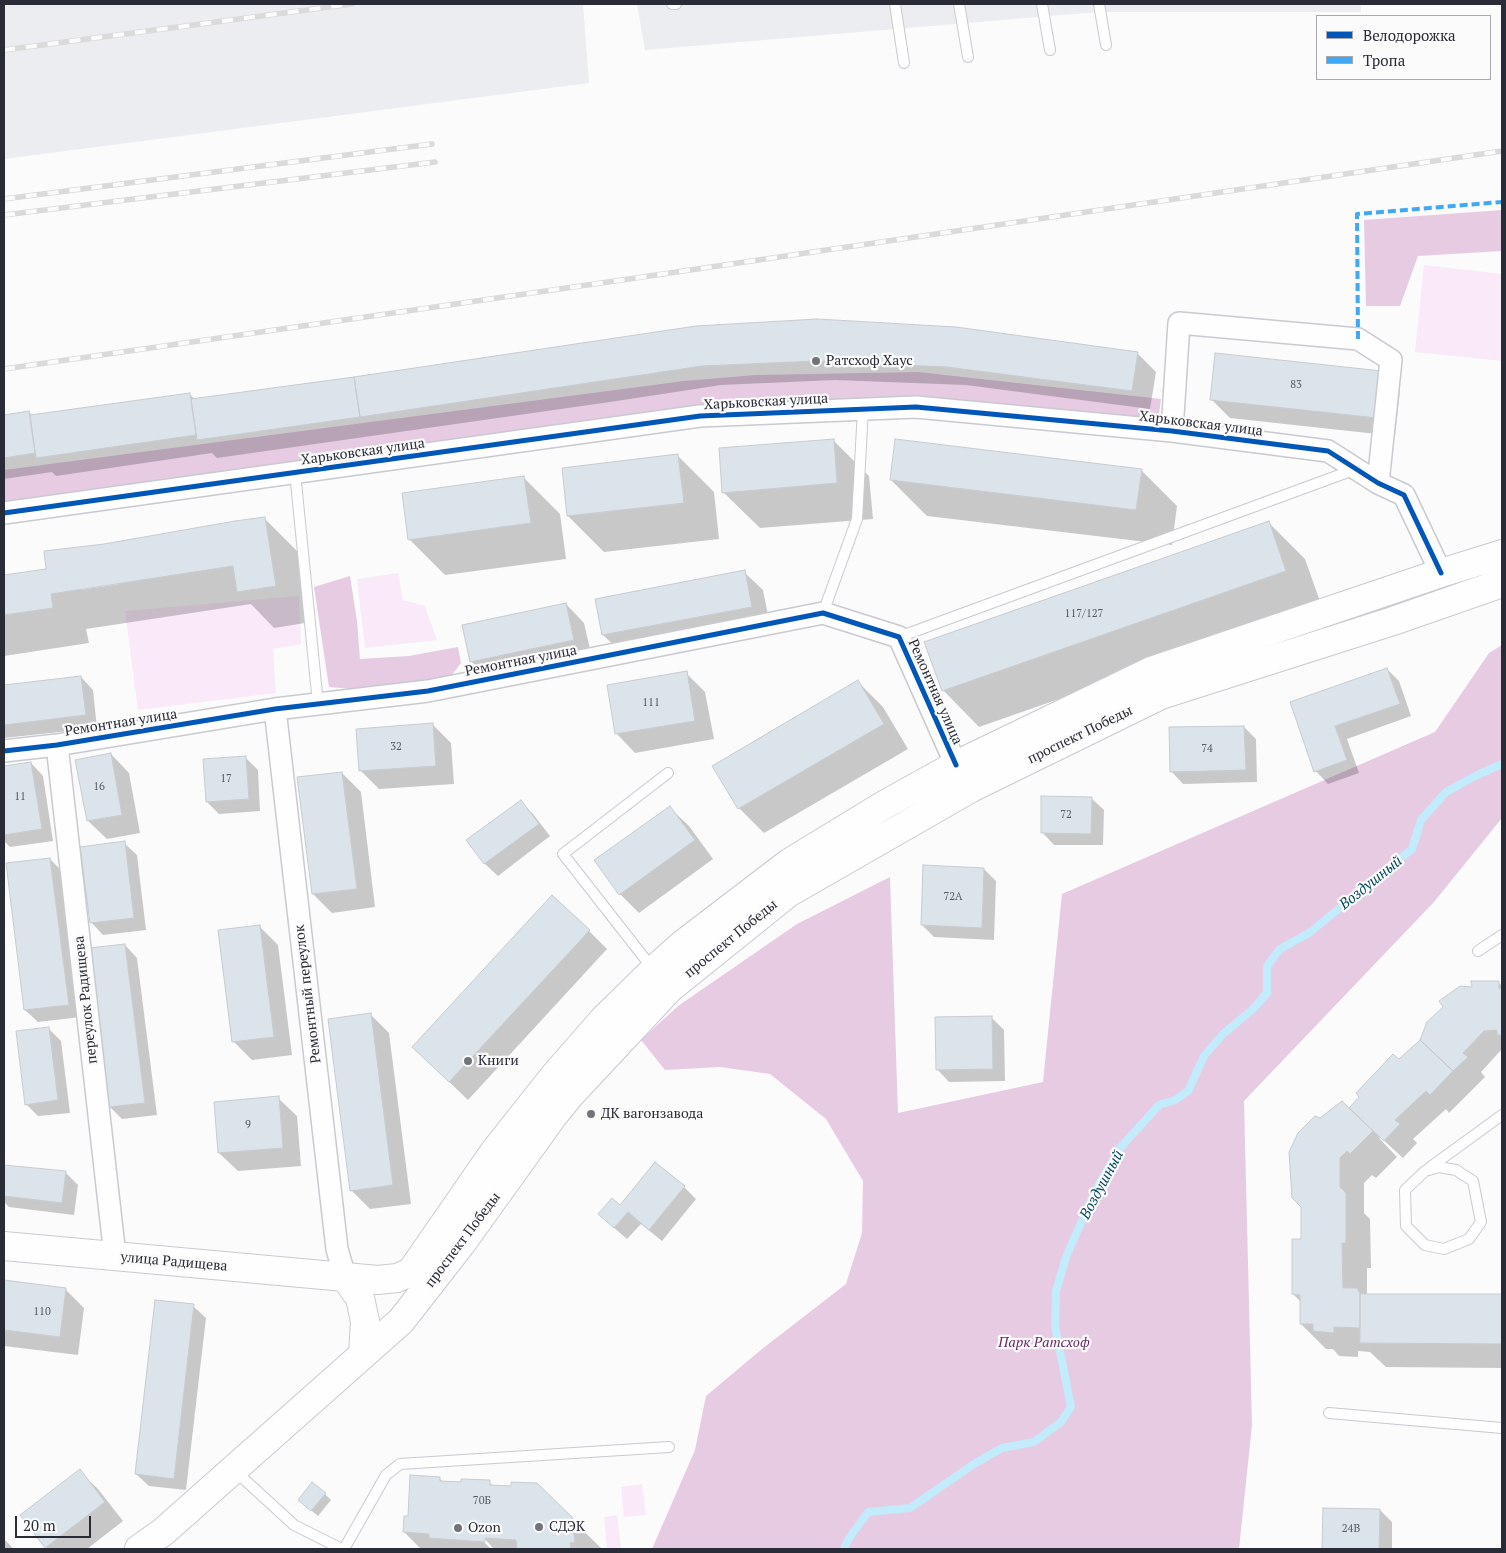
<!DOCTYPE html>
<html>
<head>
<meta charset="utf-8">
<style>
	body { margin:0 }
	#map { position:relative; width:1506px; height:1553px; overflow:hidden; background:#fbfbfb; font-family:"PT Serif",serif }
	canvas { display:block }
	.frame { position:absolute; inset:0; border:5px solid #292c37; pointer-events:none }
	.legend { position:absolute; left:1316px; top:15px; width:175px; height:65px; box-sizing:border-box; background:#fbfbfb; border:1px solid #a7a8ad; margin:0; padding:6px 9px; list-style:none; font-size:15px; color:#292c37 }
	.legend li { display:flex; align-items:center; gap:10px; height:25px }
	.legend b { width:25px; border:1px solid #a7a8ad }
	.scale { position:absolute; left:15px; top:1516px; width:76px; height:22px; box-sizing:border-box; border:2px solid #292c37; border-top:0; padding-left:6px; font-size:15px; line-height:18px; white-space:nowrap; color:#292c37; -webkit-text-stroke:4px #fbfbfb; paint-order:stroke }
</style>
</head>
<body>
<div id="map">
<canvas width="1506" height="1553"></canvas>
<div class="frame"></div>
<ul class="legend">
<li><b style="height:6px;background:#0057b8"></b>Велодорожка</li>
<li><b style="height:6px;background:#3fa9f5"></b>Тропа</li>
</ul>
<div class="scale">20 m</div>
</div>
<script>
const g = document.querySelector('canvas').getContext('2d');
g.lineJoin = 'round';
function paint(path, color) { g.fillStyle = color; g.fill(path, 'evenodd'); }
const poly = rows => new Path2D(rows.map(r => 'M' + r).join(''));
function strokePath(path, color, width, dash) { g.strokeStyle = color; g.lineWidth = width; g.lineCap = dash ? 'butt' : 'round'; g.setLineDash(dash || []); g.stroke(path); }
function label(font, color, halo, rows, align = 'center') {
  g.font = font + ' "PT Serif",serif'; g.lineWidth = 4.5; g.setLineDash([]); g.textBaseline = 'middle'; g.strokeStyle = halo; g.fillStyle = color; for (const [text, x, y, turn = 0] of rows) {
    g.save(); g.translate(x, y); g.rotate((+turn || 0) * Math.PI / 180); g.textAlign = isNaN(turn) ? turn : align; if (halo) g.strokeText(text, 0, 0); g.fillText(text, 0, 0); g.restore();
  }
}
paint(poly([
	[4,4,583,4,589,83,4,159],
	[637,4,1361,4,1361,12,1098,12,645,50]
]), '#ecedf1');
paint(poly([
	[1424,265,1502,274,1502,361,1415,352],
	[398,573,403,600,425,606,437,640,365,648,357,579],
	[299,596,301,644,273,649,276,693,138,710,125,611],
	[642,1484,646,1515,624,1517,621,1487],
	[617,1515,621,1549,607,1549,604,1517]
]), '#fae9f8');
paint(poly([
	[1502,210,1502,251,1418,256,1400,306,1366,306,1364,220],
	[918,372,1161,399,1158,421,916,397,703,405,4,502,4,470,684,381,755,375],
	[350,576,357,621,360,659,409,656,458,647,461,663,451,676,379,687,352,689,329,687,314,587],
	[1502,645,1502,818,1434,902,1244,1101,1252,1425,1239,1549,652,1549,695,1450,706,1396,762,1349,846,1284,862,1233,863,1181,826,1119,770,1074,720,1067,665,1070,641,1040,678,1006,797,924,890,877,898,1113,1043,1082,1062,894,1435,732,1489,653]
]), '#e6cbe3');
paint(poly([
	[696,327,1137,353,1156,372,1150,409,966,385,835,380,721,385,610,402,217,458,212,453,56,476,52,472,4,479,4,416,29,412,33,416,189,394,196,400],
	[1381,372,1400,391,1395,436,1230,418,1211,399],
	[833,440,869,476,873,519,760,528,723,492],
	[678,456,714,492,719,539,604,552,568,516],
	[1141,470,1177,506,1172,545,927,516,891,480],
	[524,478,560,514,566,559,445,575,409,539],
	[265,519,301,555,311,622,274,628,251,604,86,629,89,643,4,656,4,576,48,570,104,545],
	[119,582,119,584,80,590,80,588],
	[1269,523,1305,559,1322,607,979,727,943,690],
	[744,572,763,590,770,625,622,653,603,635],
	[566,604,584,623,592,658,490,680,471,661],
	[1387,669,1399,681,1411,716,1347,739,1359,773,1328,784,1316,771,1292,703],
	[686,673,705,692,714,739,635,753,617,734,608,686],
	[81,677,93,690,97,728,4,738,4,686],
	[858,682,883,707,908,749,764,833,739,808],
	[432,724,451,743,454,784,379,789,360,770],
	[1244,727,1256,739,1257,782,1183,784,1171,771],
	[111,754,129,773,140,833,107,839,88,821],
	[246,758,258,770,260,811,219,814,207,802],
	[31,763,43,776,53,841,10,847,4,841,4,767],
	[342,773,361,792,375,907,332,913,313,894],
	[1091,798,1104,810,1103,845,1054,845,1042,832],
	[520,801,533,814,550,836,498,876,485,864,468,841],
	[670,808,689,826,713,859,639,913,620,894],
	[124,843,137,855,146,930,103,935,91,922],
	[50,859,62,871,81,1017,38,1022,25,1010],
	[984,869,996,881,994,940,934,937,922,925],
	[259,926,278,945,292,1055,252,1060,233,1041],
	[589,931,607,949,468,1100,413,1047],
	[125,945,137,958,157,1115,122,1119,110,1107],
	[1498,982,1502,986,1502,1049,1481,1072,1485,1077,1449,1113,1446,1109,1413,1139,1417,1143,1403,1158,1380,1137,1379,1138,1397,1157,1376,1178,1372,1175,1364,1183,1364,1213,1370,1219,1371,1268,1367,1268,1367,1295,1502,1295,1502,1368,1386,1367,1370,1352,1358,1351,1358,1357,1339,1356,1333,1349,1326,1349,1301,1324,1301,1302,1293,1294,1302,1240,1320,1120,1356,1116,1399,1060,1421,1040,1473,988],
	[370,1014,389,1033,411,1204,370,1209,351,1190],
	[991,1017,1004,1030,1005,1081,949,1082,937,1069],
	[49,1029,61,1041,70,1113,38,1116,26,1104],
	[278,1098,297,1116,301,1166,238,1171,219,1153],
	[4,1166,65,1172,78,1185,74,1215,9,1207,4,1202],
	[684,1187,696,1199,662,1241,641,1224,627,1239,612,1226,620,1207],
	[4,1282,65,1289,84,1308,78,1355,4,1346],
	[193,1306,206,1318,186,1490,149,1486,136,1474],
	[79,1471,98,1489,123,1521,87,1549,48,1549,21,1515],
	[439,1478,444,1483,489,1482,494,1487,512,1488,537,1485,602,1549,494,1549,482,1536,480,1538,491,1549,421,1549,404,1532,409,1517],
	[325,1494,331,1500,318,1516,306,1506],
	[1380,1510,1392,1522,1392,1549,1323,1549],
	[4,1539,11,1546,13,1549,4,1549]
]), '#0003');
strokePath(poly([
	[844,1549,849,1538,868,1512,910,1508,974,1464,1002,1448,1034,1442,1061,1422,1071,1407,1055,1326,1056,1291,1066,1257,1095,1191,1120,1148,1159,1105,1175,1100,1188,1091,1204,1056,1223,1034,1253,1009,1267,993,1267,966,1280,949,1309,933,1412,849,1421,820,1446,792,1477,775,1502,764]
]), '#c2ecfb', 8);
const building = poly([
	[817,319,956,327,1138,352,1132,391,947,367,816,361,702,366,360,417,354,377,696,326,817,319],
	[1215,353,1382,371,1377,418,1210,400,1215,353],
	[354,377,360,417,197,440,191,399,354,377],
	[190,393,196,435,36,458,30,415,190,393],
	[29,411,35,453,4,458,4,415,29,411],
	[834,439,837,483,722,493,719,448,834,439],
	[895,439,1142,469,1136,510,890,480,895,439],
	[678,454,684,503,567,516,562,468,678,454],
	[524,476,531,523,408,540,402,493,524,476],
	[265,517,276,586,237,592,233,566,51,594,53,608,4,615,4,575,46,569,44,551,104,544,235,521,265,517],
	[1269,521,1286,571,942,691,924,642,1269,521],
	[745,570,752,607,602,635,595,599,745,570],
	[566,603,574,640,470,662,462,625,566,603],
	[1387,668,1400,704,1335,726,1347,760,1314,772,1290,702,1387,668],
	[687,671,695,721,615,734,607,685,687,671],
	[81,676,86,715,4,725,4,685,81,676],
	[858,680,884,724,738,809,712,766,858,680],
	[433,723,436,766,359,771,356,729,433,723],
	[1244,726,1246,770,1170,772,1169,727,1244,726],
	[111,753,122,815,87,821,75,760,111,753],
	[246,756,249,799,206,802,203,759,246,756],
	[31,762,42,829,4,835,4,766,31,762],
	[342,772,357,889,312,894,297,777,342,772],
	[1041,796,1092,797,1091,834,1041,833,1041,796],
	[521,800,539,824,484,864,466,840,521,800],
	[670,806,695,840,619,895,594,860,670,806],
	[125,841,134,918,90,923,80,847,125,841],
	[50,858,69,1005,24,1010,6,863,50,858],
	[923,865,984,868,982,928,921,925,923,865],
	[552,895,590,930,449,1082,412,1047,552,895],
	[260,925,274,1037,232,1042,218,930,260,925],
	[125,944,145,1103,109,1107,89,948,125,944],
	[1471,981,1499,981,1499,989,1502,987,1502,1035,1497,1035,1497,1030,1484,1031,1463,1053,1468,1057,1453,1071,1420,1040,1427,1022,1443,1007,1439,1001,1460,986,1472,987,1471,981],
	[371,1013,393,1185,350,1191,328,1019,371,1013],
	[992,1016,993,1069,936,1070,935,1017,992,1016],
	[49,1027,58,1100,25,1105,16,1031,49,1027],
	[1420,1040,1453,1071,1430,1095,1426,1091,1395,1120,1400,1124,1384,1141,1349,1108,1359,1097,1356,1093,1393,1054,1399,1059,1420,1040],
	[279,1096,283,1148,218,1153,214,1102,279,1096],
	[1342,1101,1373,1131,1350,1154,1347,1151,1340,1158,1340,1187,1346,1193,1346,1243,1342,1243,1343,1288,1357,1288,1360,1294,1360,1328,1334,1327,1334,1333,1313,1331,1313,1324,1300,1324,1300,1295,1292,1294,1292,1239,1301,1239,1301,1207,1292,1198,1289,1152,1298,1133,1315,1116,1320,1118,1342,1101],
	[655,1162,685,1186,649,1230,628,1212,614,1228,598,1214,612,1198,620,1205,655,1162],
	[4,1165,66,1171,62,1203,4,1196,4,1165],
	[4,1280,66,1288,60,1337,4,1330,4,1280],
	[1360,1294,1502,1294,1502,1344,1360,1343,1360,1294],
	[155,1300,194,1304,174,1479,135,1474,155,1300],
	[80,1469,105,1502,45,1548,20,1515,80,1469],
	[410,1475,440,1477,440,1481,461,1482,461,1479,490,1480,490,1485,511,1486,511,1482,537,1483,572,1517,575,1542,570,1543,571,1549,517,1549,516,1540,485,1538,485,1542,429,1538,429,1534,403,1532,404,1516,408,1516,410,1475],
	[312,1482,326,1493,311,1511,298,1500,312,1482],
	[1323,1508,1380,1509,1379,1549,1322,1549,1323,1508]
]);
paint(building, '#dce4eb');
strokePath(building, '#c7cbd0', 1);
const service = poly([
	[672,4,676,4],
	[895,4,904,63],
	[959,4,968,57],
	[1042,4,1050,50],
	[1099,4,1106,45],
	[295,472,318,704],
	[823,613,857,519,863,409],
	[899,637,1356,469],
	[1478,951,1502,935],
	[653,969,563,854,668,773],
	[1439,1167,1456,1170,1473,1181,1481,1222,1469,1239,1444,1249,1425,1245,1406,1226,1405,1190,1425,1171,1439,1167],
	[1429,1168,1502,1115],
	[1329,1413,1502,1428],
	[234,1470,294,1525,342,1549],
	[344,1549,386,1475,400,1464,669,1447]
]);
const minor = poly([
	[1172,431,1179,323,1358,339,1391,360,1378,483],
	[4,513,700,416,916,407,1172,431,1328,451,1378,483,1404,495,1441,573],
	[275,709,337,1249,345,1277],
	[57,745,115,1256],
	[4,751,57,745,275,709,428,691,823,613,899,637,956,765]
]);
const primary = poly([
	[4,1246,378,1280,397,1278,411,1272,494,1152,555,1075,603,1020,654,970,683,944,789,863,884,805,956,765,1151,671,1441,573,1502,554],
	[345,1277,360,1298,365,1321,363,1355],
	[139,1549,163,1532,401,1321,461,1244,553,1116,570,1095,670,988,788,893,971,788,1161,695,1393,621,1502,583]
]);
strokePath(service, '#c8cad0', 12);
strokePath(minor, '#c8cad0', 24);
strokePath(primary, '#c8cad0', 30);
strokePath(service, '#fefefe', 10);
strokePath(minor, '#fefefe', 21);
strokePath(primary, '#fefefe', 28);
const rail = poly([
	[4,50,352,4],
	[4,199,432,144],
	[4,215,435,162],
	[4,369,622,280,1502,151]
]);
strokePath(rail, '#dadadb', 5.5);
strokePath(rail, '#fbfbfb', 4, [11]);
strokePath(poly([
	[1358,339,1357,214,1502,202]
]), '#3fa9f5', 4, [8, 4]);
strokePath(poly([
	[4,513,700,416,916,407,1172,431,1328,451,1378,483,1404,495,1441,573],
	[4,751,57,745,275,709,428,691,823,613,899,637,956,765]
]), '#0057b8', 5);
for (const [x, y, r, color] of [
	[816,361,5,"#72747c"],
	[468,1061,5,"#72747c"],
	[591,1114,5,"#72747c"],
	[539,1527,5,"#72747c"],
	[458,1528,5,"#72747c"]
]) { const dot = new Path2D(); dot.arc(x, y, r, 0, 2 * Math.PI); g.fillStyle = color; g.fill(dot); strokePath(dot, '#fbfbfb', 2); }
label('11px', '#565a64', null, [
	["83",1296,385],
	["117/127",1084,614],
	["111",651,703],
	["32",396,747],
	["74",1207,749],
	["17",226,779],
	["16",99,787],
	["11",20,797],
	["72",1066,815],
	["72А",953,897],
	["9",248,1125],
	["110",42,1312],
	["70Б",482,1501],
	["24В",1351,1529]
]);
label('14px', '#292c37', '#fbfbfb', [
	["Ратсхоф Хаус",826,361],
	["Книги",478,1061],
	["ДК вагонзавода",601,1114],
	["СДЭК",549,1527],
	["Ozon",468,1528]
], 'left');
label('14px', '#292c37', '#fbfbfb', [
	["Харьковская улица",766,402,-3],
	["Харьковская улица",1201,424,7],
	["Харьковская улица",363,452,-8],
	["Ремонтная улица",521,661,-11],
	["Ремонтная улица",935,692,66],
	["Ремонтная улица",121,723,-9],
	["проспект Победы",1080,735,-26],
	["проспект Победы",731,939,-39],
	["Ремонтный переулок",308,994,-97],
	["переулок Радищева",86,1000,-96],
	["проспект Победы",463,1240,-53],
	["улица Радищева",174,1262,5]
]);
label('italic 14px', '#662a63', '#fbfbfb', [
	["Парк Ратсхоф",1044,1343]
]);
label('italic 15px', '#034a5d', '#fbfbfb', [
	["Воздушный",1371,883,-39],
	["Воздушный",1102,1185,-62]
]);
</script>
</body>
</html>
